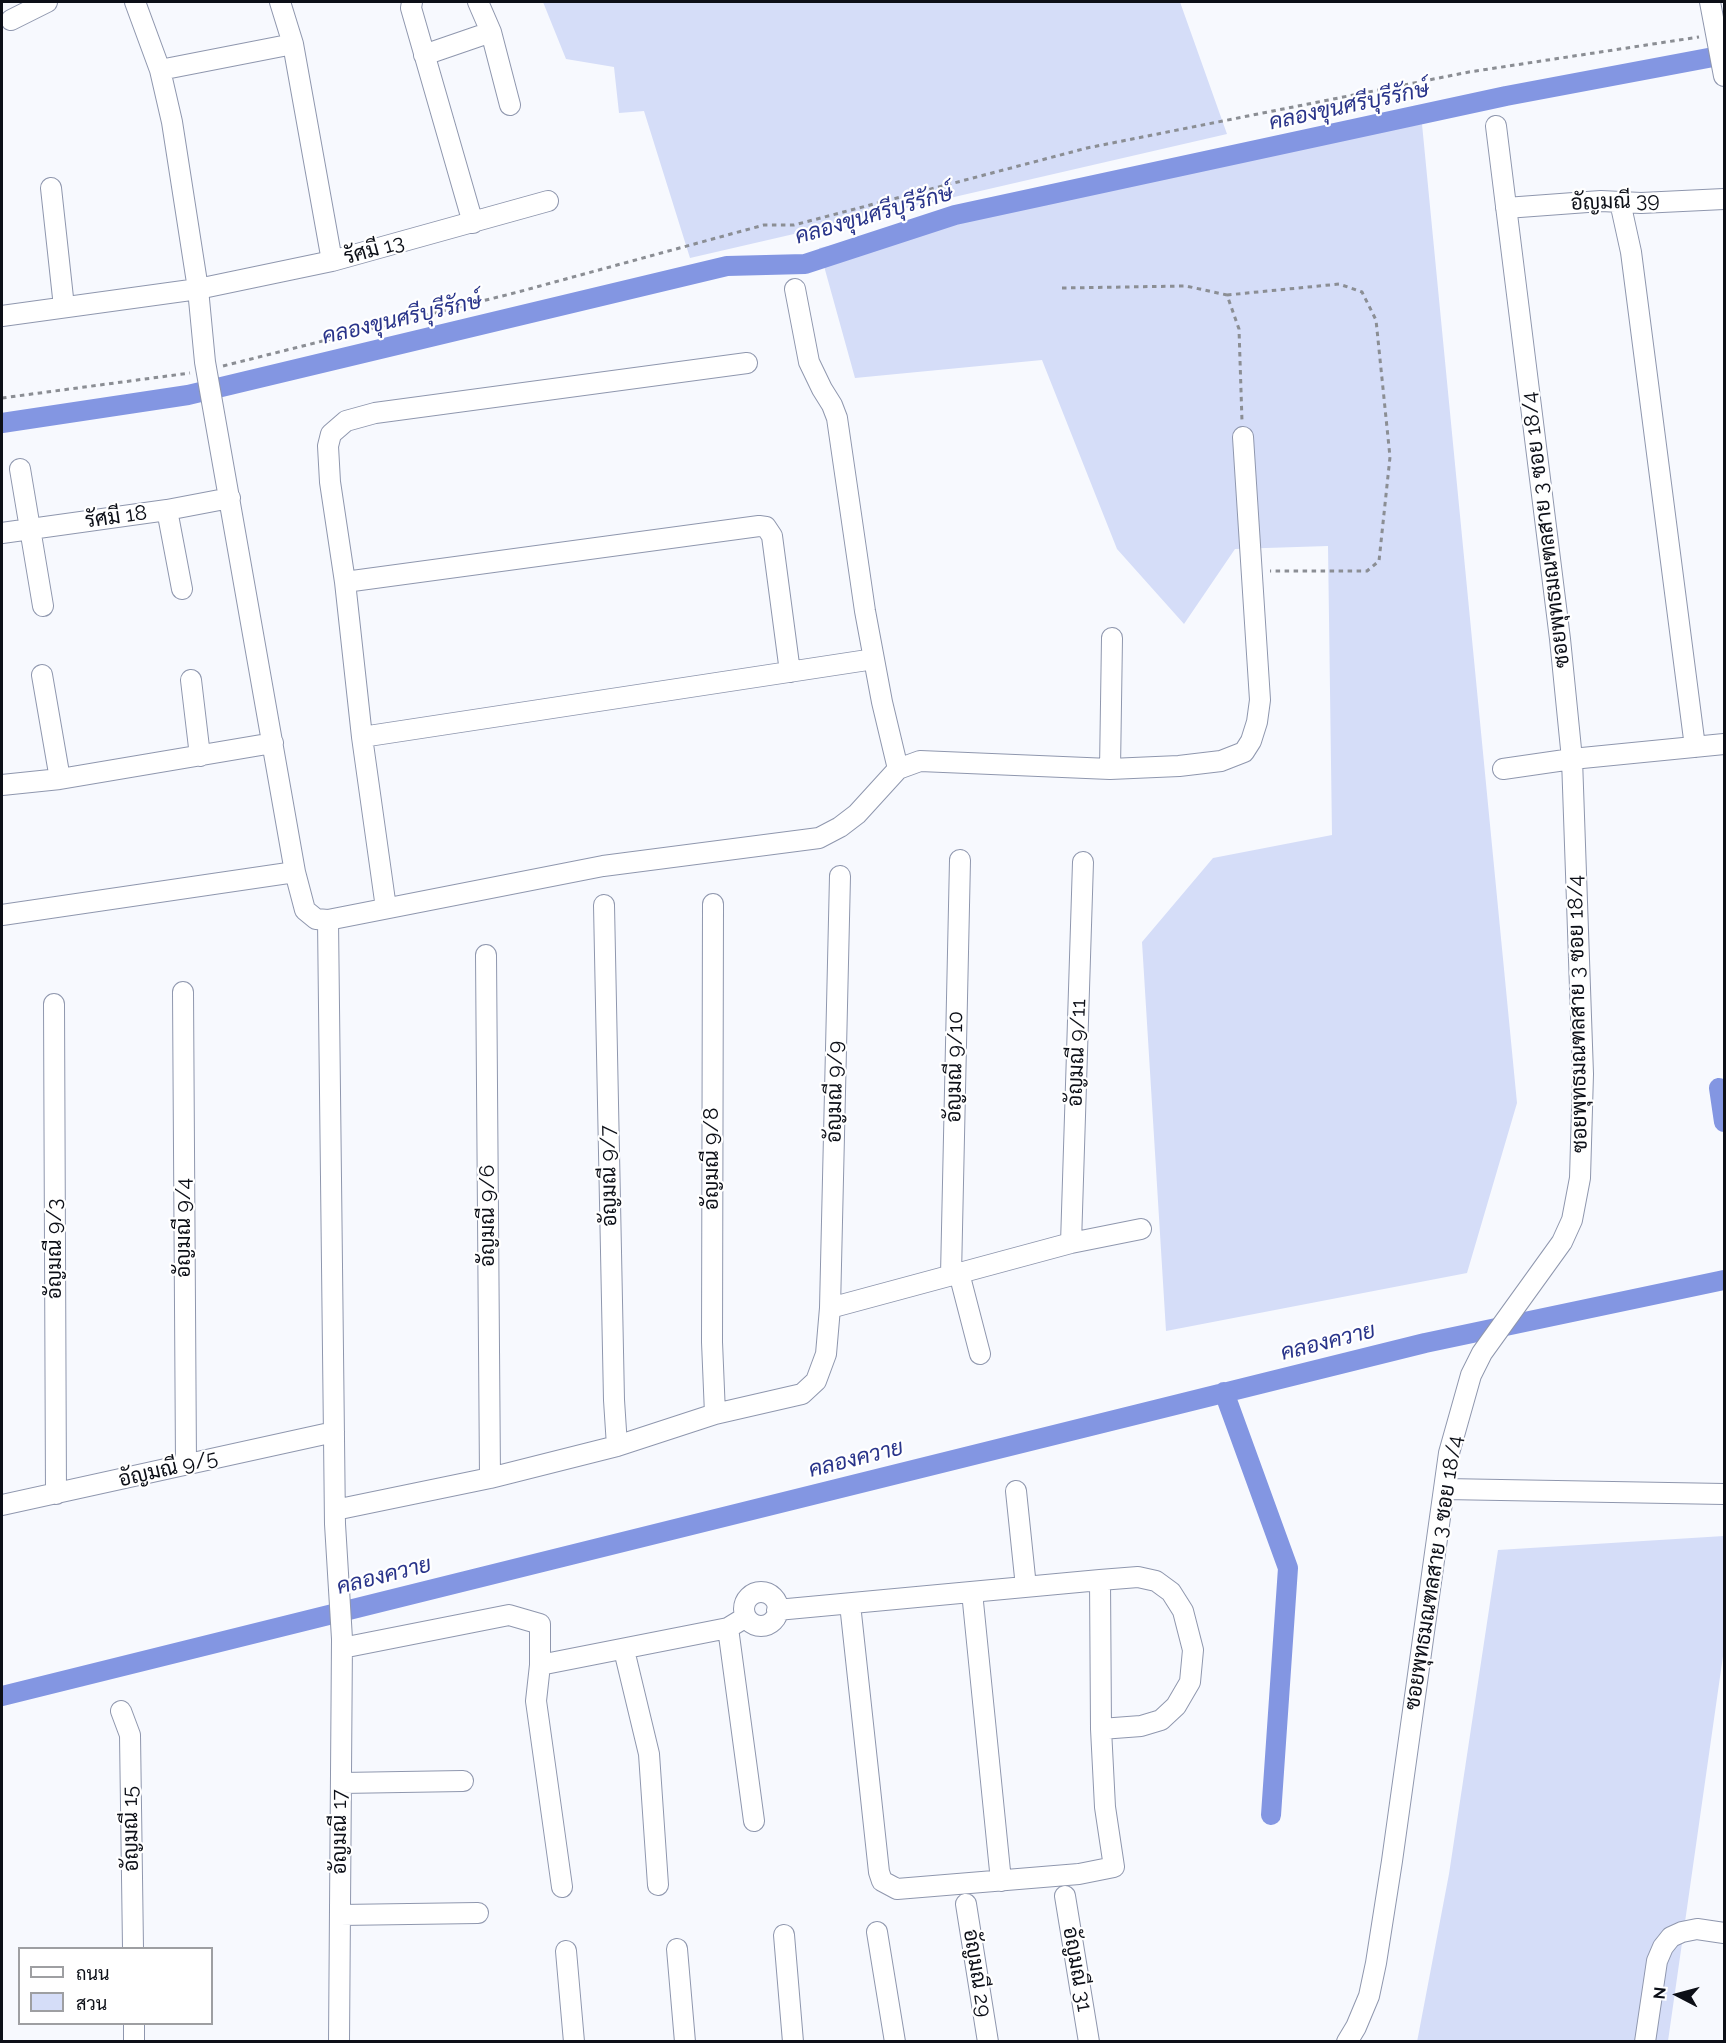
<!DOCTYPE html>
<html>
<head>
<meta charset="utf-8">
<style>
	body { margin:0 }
	#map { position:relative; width:1726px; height:2043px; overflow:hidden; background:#f7f9fe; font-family:Raleway,Sarabun,sans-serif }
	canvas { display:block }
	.frame { position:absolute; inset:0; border:3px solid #0c0f17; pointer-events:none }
	.legend { position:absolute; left:18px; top:1947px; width:195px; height:78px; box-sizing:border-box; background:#fff; border:2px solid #9e9fa2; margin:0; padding:8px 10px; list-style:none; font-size:18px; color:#0c0f17 }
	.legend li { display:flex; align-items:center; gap:12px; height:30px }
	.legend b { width:30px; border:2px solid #9e9fa2 }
	.north { position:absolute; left:1648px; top:1965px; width:60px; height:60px; -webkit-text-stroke:4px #fff; paint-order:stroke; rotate:276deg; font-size:16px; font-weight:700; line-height:24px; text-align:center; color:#0c0f17 }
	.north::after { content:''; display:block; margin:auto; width:21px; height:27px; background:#0c0f17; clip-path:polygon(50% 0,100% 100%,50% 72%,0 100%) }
</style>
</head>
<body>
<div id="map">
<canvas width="1726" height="2043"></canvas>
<div class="frame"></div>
<ul class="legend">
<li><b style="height:8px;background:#fff"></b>ถนน</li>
<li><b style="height:16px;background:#d5ddf8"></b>สวน</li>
</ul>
<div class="north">N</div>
</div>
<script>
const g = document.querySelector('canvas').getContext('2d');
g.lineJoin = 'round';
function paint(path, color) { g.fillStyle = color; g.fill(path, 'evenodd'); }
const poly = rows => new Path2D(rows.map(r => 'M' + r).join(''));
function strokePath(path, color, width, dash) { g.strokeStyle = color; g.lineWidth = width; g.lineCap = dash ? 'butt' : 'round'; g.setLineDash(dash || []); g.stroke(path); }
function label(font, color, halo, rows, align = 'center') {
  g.font = font + ' Raleway,Sarabun,sans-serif'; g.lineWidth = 4.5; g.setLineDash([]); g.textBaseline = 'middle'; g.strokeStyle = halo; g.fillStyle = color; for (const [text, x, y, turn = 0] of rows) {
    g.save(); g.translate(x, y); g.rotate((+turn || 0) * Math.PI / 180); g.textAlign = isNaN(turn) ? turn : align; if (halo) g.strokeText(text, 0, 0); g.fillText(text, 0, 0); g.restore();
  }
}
paint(poly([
	[543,2,1180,2,1227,134,690,258,644,111,619,113,614,67,566,59],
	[1422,124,1517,1103,1467,1273,1166,1331,1142,942,1213,858,1332,835,1328,546,1235,549,1184,624,1117,549,1042,360,855,378,819,248,1178,172],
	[1724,1536,1724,1649,1668,2041,1417,2042,1449,1874,1498,1550]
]), '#d5ddf8');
strokePath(poly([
	[2,423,188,395,727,266,805,264,955,215,1506,96,1724,55],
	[1719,1088,1724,1122],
	[1224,1392,1288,1568,1271,1815],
	[2,1696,1425,1343,1724,1280]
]), '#8396e2', 20);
const minor = poly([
	[135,2,160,70,172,122,198,289,205,362,295,872,305,910,316,919,328,920,603,866,819,838,840,827,857,814,898,769,920,761,1110,769,1179,766,1221,761,1244,752,1251,741,1257,722,1260,700,1243,437],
	[280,2,293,44,332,261],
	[412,2,411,8,473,223],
	[478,2,491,32,510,105],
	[1710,2,1724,76],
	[11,20,47,2],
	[424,55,491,32],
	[160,70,293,44],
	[51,188,64,307],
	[1620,202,1631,252,1695,747],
	[1506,208,1601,201,1641,203,1724,199],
	[795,289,809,362,822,389,832,405,837,418,865,611,882,702,898,769],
	[2,316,198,289,332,261,548,201],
	[20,469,43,606],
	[167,510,182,589],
	[2,533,167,510,230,498],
	[345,582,759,526,766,527,772,536,790,672],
	[42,675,60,779],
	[191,680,200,756],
	[362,737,874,659],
	[1110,769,1112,638],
	[1503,769,1572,759,1724,744],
	[2,785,60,779,273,743],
	[713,904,712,1342,715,1414],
	[604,905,614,1400,617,1446],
	[386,908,362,737,345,582,330,482,328,446,331,434,346,421,375,413,747,363],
	[2,915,295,872],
	[328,920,335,1524,342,1639,339,2042],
	[486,955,490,1478],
	[183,992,186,1464],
	[54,1004,56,1494],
	[1071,1243,1083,862],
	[959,1273,980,1354],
	[951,1275,960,860],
	[830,1308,840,876],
	[1445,1489,1724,1494],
	[1016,1491,1026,1587],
	[2,1505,334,1432],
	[335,1510,490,1478,617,1446,715,1414,802,1394,816,1381,826,1354,830,1308,1071,1243,1141,1229],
	[972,1592,1001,1881],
	'744 1609a17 17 0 1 1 34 0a17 17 0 1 1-34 0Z',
	[850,1604,879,1872,882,1881,897,1889,1079,1874,1114,1867,1105,1807,1101,1729,1100,1580],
	[777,1610,1100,1580,1138,1577,1156,1581,1171,1592,1183,1611,1193,1650,1190,1682,1176,1706,1161,1720,1141,1726,1101,1729],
	[728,1628,754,1821],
	[342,1648,509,1615,540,1624,540,1665,728,1628,746,1617],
	[624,1650,649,1754,658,1885],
	[540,1665,536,1701,562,1887],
	[121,1711,130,1735,133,1948],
	[341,1783,463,1781],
	[1065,1896,1089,2042],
	[966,1904,988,2042],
	[340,1915,478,1913],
	[877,1932,895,2042],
	[784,1935,793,2042],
	[677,1949,685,2042],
	[566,1951,574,2042],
	[134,2024,134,2042],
	[1347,2042,1356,2027,1369,1996,1376,1963,1392,1861,1449,1453,1471,1375,1482,1353,1562,1242,1572,1220,1580,1178,1583,1074,1572,759,1560,639,1496,126],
	[1645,2042,1657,1961,1663,1947,1671,1937,1682,1932,1697,1929,1724,1933]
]);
strokePath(minor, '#8f97ae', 22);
strokePath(poly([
	[1062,288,1186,286,1227,295,1239,329,1242,421],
	[1227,295,1339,284,1362,292,1376,320,1390,457,1379,561,1367,571,1270,571],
	[223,366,518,292,764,225,794,225,1087,148,1469,72,1699,37],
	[2,398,190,373]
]), '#8b8e94', 3, [4.5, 4.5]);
strokePath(minor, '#fff', 20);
label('21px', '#0c0f17', '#fff', [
	["อัญมณี 39",1615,202,-2],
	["รัศมี 13",374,250,-15],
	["รัศมี 18",116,517,-8],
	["ซอยพุทธมณฑลสาย 3 ซอย 18/4",1546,530,-97],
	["ซอยพุทธมณฑลสาย 3 ซอย 18/4",1578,1014,-91],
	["อัญมณี 9/11",1077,1053,-88],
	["อัญมณี 9/10",955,1067,-89],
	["อัญมณี 9/9",835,1092,-89],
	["อัญมณี 9/8",712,1159,-90],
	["อัญมณี 9/7",609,1176,-91],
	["อัญมณี 9/6",488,1216,-90],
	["อัญมณี 9/4",184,1228,-90],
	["อัญมณี 9/3",55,1249,-90],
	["อัญมณี 9/5",168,1469,-13],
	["ซอยพุทธมณฑลสาย 3 ซอย 18/4",1434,1573,-81],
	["อัญมณี 15",131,1829,-91],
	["อัญมณี 17",340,1832,-90],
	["อัญมณี 31",1077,1969,80],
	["อัญมณี 29",977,1973,81]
]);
label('italic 22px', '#29348a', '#fff', [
	["คลองขุนศรีบุรีรักษ์",1349,106,-12],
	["คลองขุนศรีบุรีรักษ์",874,215,-16],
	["คลองขุนศรีบุรีรักษ์",402,319,-13],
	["คลองควาย",1328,1342,-14],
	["คลองควาย",856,1459,-14],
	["คลองควาย",384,1576,-14]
]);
</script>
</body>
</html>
